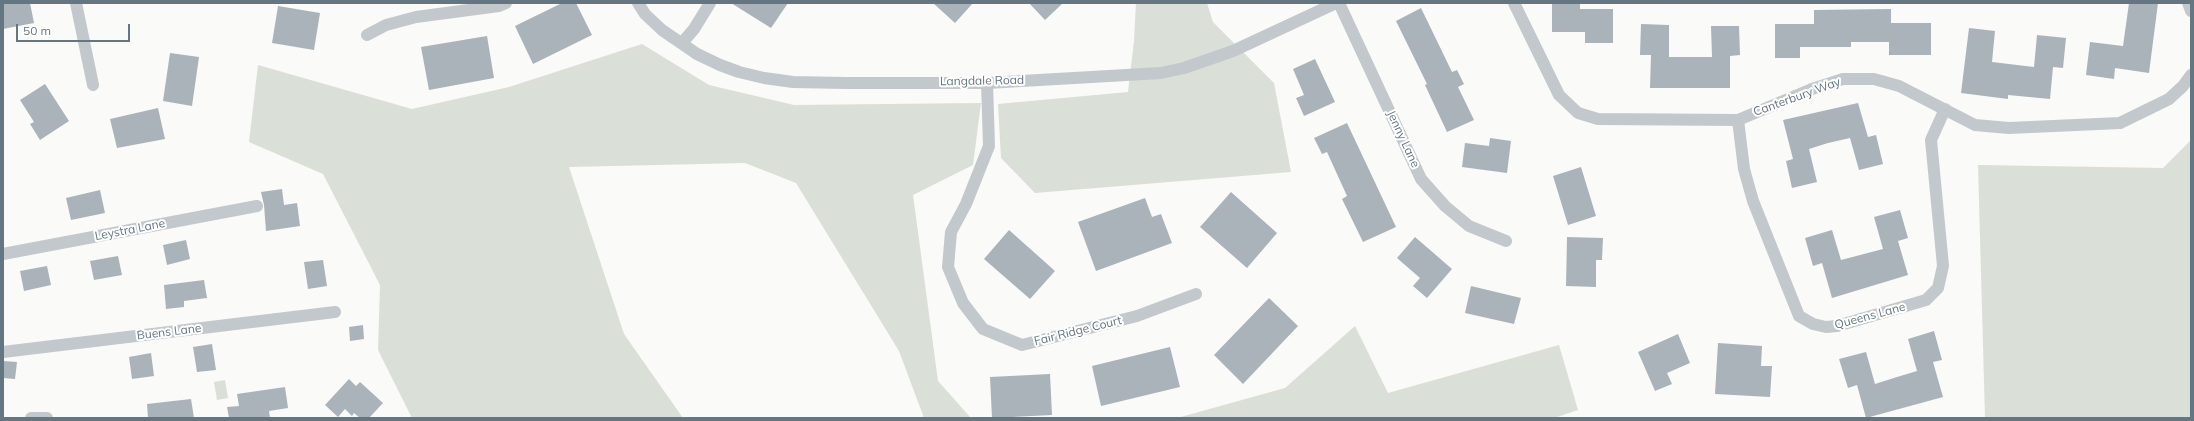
<!DOCTYPE html>
<html>
<head>
<meta charset="utf-8">
<style>
	body { margin:0 }
	#map { position:relative; width:2194px; height:421px; overflow:hidden; background:#fafaf8; font-family:Mulish,sans-serif }
	canvas { display:block }
	.frame { position:absolute; inset:0; border:4px solid #657683; pointer-events:none }
	.scale { position:absolute; left:16px; top:24px; width:114px; height:18px; box-sizing:border-box; border:2px solid #657683; border-top:0; padding-left:5px; font-size:12px; line-height:14px; white-space:nowrap; color:#657683; -webkit-text-stroke:3px #fff; paint-order:stroke }
</style>
</head>
<body>
<div id="map">
<canvas width="2194" height="421"></canvas>
<div class="frame"></div>
<div class="scale">50 m</div>
</div>
<script>
const g = document.querySelector('canvas').getContext('2d');
g.lineJoin = 'round';
function paint(path, color) { g.fillStyle = color; g.fill(path, 'evenodd'); }
const poly = rows => new Path2D(rows.map(r => 'M' + r).join(''));
function strokePath(path, color, width, dash) { g.strokeStyle = color; g.lineWidth = width; g.lineCap = dash ? 'butt' : 'round'; g.setLineDash(dash || []); g.stroke(path); }
function label(font, color, halo, rows, align = 'center') {
  g.font = font + ' Mulish,sans-serif'; g.lineWidth = 4; g.setLineDash([]); g.textBaseline = 'middle'; g.strokeStyle = halo; g.fillStyle = color; for (const [text, x, y, turn = 0] of rows) {
    g.save(); g.translate(x, y); g.rotate((+turn || 0) * Math.PI / 180); g.textAlign = isNaN(turn) ? turn : align; if (halo) g.strokeText(text, 0, 0); g.fillText(text, 0, 0); g.restore();
  }
}
paint(poly([
	[1136,3,1207,3,1213,22,1274,83,1291,172,1035,193,1001,158,998,104,1128,92,1134,41],
	[642,44,709,85,794,105,981,103,973,165,913,195,938,381,971,418,924,418,899,351,796,183,745,163,569,167,624,334,683,418,412,418,378,350,380,285,323,174,249,142,258,65,412,109,509,87],
	[2191,140,2191,418,1985,418,1978,165,2163,168],
	[1355,326,1388,393,1559,345,1578,410,1554,418,1177,418,1285,388],
	[225,380,228,398,217,400,214,382]
]), '#dadfd7');
paint(poly([
	[3,3,30,3,34,23,3,29],
	[562,3,576,3,592,35,533,64,515,26],
	[731,3,788,3,771,28],
	[933,3,973,3,955,23],
	[1029,3,1063,3,1045,20],
	[1552,3,1580,3,1580,9,1613,9,1613,43,1585,43,1585,32,1552,32],
	[2129,3,2158,3,2149,73,2115,68,2114,79,2086,75,2090,42,2123,46],
	[278,6,320,13,314,50,272,43],
	[1421,8,1452,72,1457,70,1464,84,1458,87,1474,120,1447,132,1425,85,1427,84,1396,21],
	[1891,9,1891,23,1931,23,1931,55,1889,55,1889,42,1851,42,1851,47,1800,47,1800,58,1775,58,1775,24,1814,24,1814,10],
	[1641,24,1669,25,1669,57,1712,57,1711,26,1739,26,1740,55,1730,56,1730,88,1650,88,1651,55,1640,55],
	[1969,28,1995,31,1992,62,2034,67,2037,35,2066,38,2063,68,2053,67,2050,99,2008,95,2008,99,1961,93],
	[487,36,494,78,429,90,421,47],
	[170,53,199,57,192,106,163,101],
	[1315,59,1335,102,1304,116,1296,98,1304,95,1293,69],
	[45,84,69,121,40,140,30,124,34,122,20,100],
	[1858,103,1868,137,1876,135,1883,164,1859,170,1850,138,1828,143,1809,149,1817,182,1792,188,1786,161,1793,159,1783,120],
	[158,108,165,139,117,148,110,119],
	[1347,123,1396,227,1363,242,1342,199,1347,196,1327,152,1322,154,1314,138],
	[1490,138,1511,141,1507,173,1462,167,1465,143,1489,146],
	[1581,167,1596,216,1568,225,1553,176],
	[282,189,284,205,297,203,300,226,266,231,264,205,261,192],
	[100,190,105,213,71,220,66,198],
	[1231,192,1277,233,1247,268,1200,227],
	[1145,198,1152,217,1161,214,1172,243,1096,271,1078,222],
	[1900,210,1908,238,1898,241,1908,275,1832,298,1822,263,1813,266,1805,238,1832,230,1841,260,1883,249,1874,217],
	[1009,230,1055,271,1030,299,984,259],
	[1415,237,1452,269,1427,298,1413,286,1420,278,1397,258],
	[1567,237,1603,238,1602,260,1596,260,1596,287,1566,286],
	[186,240,190,259,167,265,163,245],
	[118,256,122,275,94,280,90,261],
	[323,260,327,286,308,289,304,262],
	[47,266,51,285,24,291,20,271],
	[204,280,207,298,184,301,184,307,166,309,164,285],
	[1471,286,1521,298,1514,324,1465,313],
	[1269,298,1298,326,1243,384,1214,355],
	[363,325,364,339,350,341,349,327],
	[1934,331,1942,360,1933,362,1943,397,1866,418,1857,385,1848,388,1839,359,1866,352,1875,384,1897,377,1917,371,1908,339],
	[1678,334,1690,363,1667,373,1672,384,1655,391,1638,352],
	[1718,343,1762,346,1761,366,1772,366,1770,397,1715,394],
	[212,344,216,370,197,372,193,347],
	[1170,347,1180,387,1101,406,1092,366],
	[151,353,154,376,132,379,129,357],
	[3,361,17,362,15,379,3,378],
	[1050,374,1052,415,992,418,990,377],
	[349,379,356,386,360,382,383,403,369,418,360,418,354,413,352,416,345,409,338,417,325,405],
	[285,387,288,408,269,411,270,418,229,418,227,407,239,406,237,394],
	[191,399,194,418,148,418,147,404]
]), '#aab3b9');
strokePath(poly([
	[76,3,93,85],
	[638,3,645,14,662,30,697,54,720,65,739,72,764,78,793,82,846,83,987,83,1161,73,1184,68,1233,51,1336,3],
	[1339,3,1421,179,1445,206,1469,226,1506,241],
	[1514,3,1559,95,1578,113,1598,119,1738,120,1812,89,1843,79,1874,79,1899,86,1975,125,2009,128,2120,123,2169,99,2183,86,2191,75],
	[2188,3,2191,11],
	[367,35,386,25,416,17,499,6,506,3],
	[682,43,694,29,710,3],
	[987,83,989,146,966,204,951,232,948,267,963,303,983,329,1022,345,1137,316,1196,294],
	[1738,120,1744,169,1753,201,1799,316,1813,324,1826,327,1837,326,1926,300,1938,288,1943,266,1931,140,1945,109],
	[3,254,257,206],
	[3,352,335,312],
	[31,418,47,418]
]), '#c3c8cc', 12);
label('12px', '#657683', '#fff', [
	["Langdale Road",982,81,-1],
	["Canterbury Way",1797,97,-20],
	["Jenny Lane",1403,139,65],
	["Leystra Lane",130,230,-11],
	["Queens Lane",1870,316,-15],
	["Fair Ridge Court",1078,331,-14],
	["Buens Lane",169,332,-7]
]);
</script>
</body>
</html>
